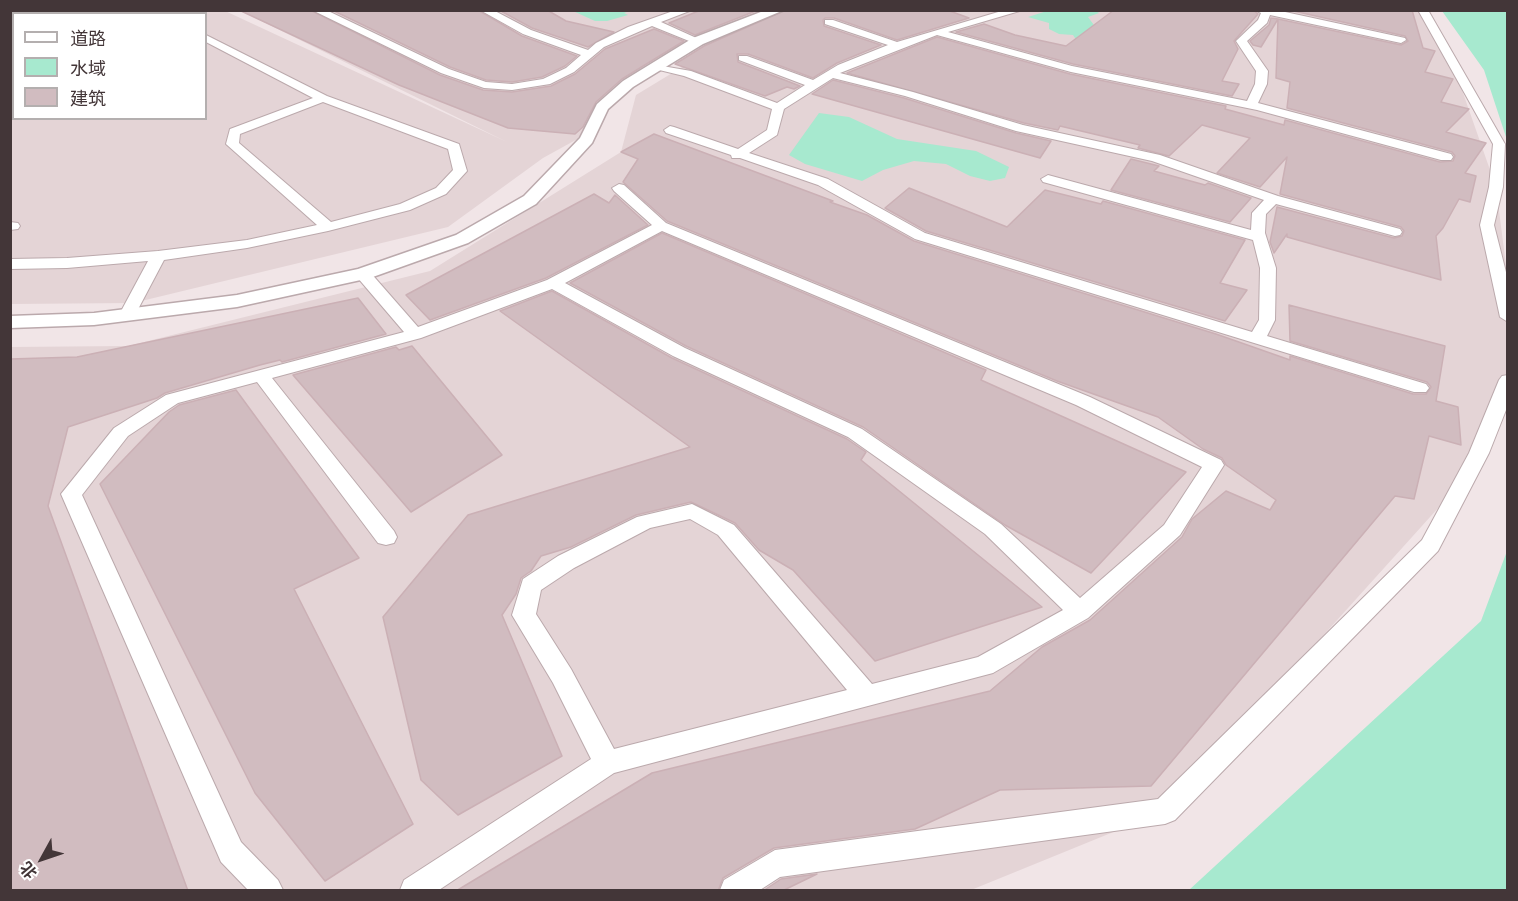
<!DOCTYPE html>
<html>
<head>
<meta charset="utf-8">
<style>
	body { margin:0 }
	#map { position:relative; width:1518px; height:901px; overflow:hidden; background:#f1e5e7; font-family:Quicksand,"Noto Sans SC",sans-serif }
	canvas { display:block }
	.frame { position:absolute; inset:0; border:12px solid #433638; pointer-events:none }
	.legend { position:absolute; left:12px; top:12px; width:195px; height:108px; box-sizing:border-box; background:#fff; border:2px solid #b4afaf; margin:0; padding:8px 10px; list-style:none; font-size:18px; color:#433638 }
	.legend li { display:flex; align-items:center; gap:12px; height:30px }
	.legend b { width:30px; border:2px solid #b4afaf }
	.north { position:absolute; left:12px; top:829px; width:60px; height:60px; -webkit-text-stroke:4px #fff; paint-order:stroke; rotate:230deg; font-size:16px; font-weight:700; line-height:24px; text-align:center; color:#433638 }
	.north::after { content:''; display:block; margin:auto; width:21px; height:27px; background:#433638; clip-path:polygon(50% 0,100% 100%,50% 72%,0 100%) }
</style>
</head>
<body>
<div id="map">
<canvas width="1518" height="901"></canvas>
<div class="frame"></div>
<ul class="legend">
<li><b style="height:8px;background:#fff"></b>道路</li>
<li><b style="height:16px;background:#a7e9cf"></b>水域</li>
<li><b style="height:16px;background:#d1bcc0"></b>建筑</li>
</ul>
<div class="north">北</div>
</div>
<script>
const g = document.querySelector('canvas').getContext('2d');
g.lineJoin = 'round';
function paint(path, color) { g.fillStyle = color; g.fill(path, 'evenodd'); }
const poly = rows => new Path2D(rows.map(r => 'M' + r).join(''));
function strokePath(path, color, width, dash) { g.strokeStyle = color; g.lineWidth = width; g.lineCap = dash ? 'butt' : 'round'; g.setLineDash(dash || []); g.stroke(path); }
paint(poly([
	[141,10,223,10,507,142,241,11,782,11,644,63,592,131,543,158,448,227,133,303,11,304,11,34,13,34,14,118,206,118,206,14,125,13],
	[809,10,1422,11,1449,53,1496,187,1508,281,1507,378,1467,476,1165,811,971,890,11,890,10,347,128,346,430,271,621,152,636,95,720,44]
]), '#e4d4d6');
paint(poly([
	[573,11,630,11,624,13,628,15,607,21,595,21],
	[1047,11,1096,11,1099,13,1088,17,1096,28,1077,41,1073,35,1059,34,1049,29,1049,23,1028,17],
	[1442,11,1507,11,1507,140,1484,70],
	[819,113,849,117,897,139,976,151,1009,167,1005,178,990,181,970,176,946,164,914,161,883,170,862,181,805,164,789,155],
	[1507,551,1507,890,1189,890,1481,621]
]), '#a7e9cf');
const building = poly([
	[239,10,310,10,440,75,483,90,512,92,551,86,575,74,605,49,654,29,684,41,622,79,596,102,583,127,575,134,508,128,399,85,239,10],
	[332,10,478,10,522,36,577,56,565,66,542,77,512,82,486,80,450,67,332,10],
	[499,10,547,10,566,21,614,32,588,47,532,28,499,10],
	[701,10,758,10,695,35,669,23,701,10],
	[786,10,947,10,969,18,897,40,834,18,825,18,823,20,824,26,881,45,837,63,813,78,748,54,737,54,738,62,800,86,794,89,787,87,765,96,675,64,704,46,786,10],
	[1114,10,1253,10,1258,14,1234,41,1238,49,1222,81,1239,84,1232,96,1073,64,956,32,984,24,1015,35,1066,46,1114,10],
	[1289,10,1412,10,1423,48,1435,51,1425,72,1453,79,1441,102,1469,109,1446,132,1486,143,1465,173,1476,176,1470,202,1459,199,1443,228,1436,236,1441,280,1287,237,1287,234,1274,253,1270,242,1277,207,1394,238,1402,236,1404,231,1401,227,1280,194,1287,157,1260,187,1217,173,1250,138,1202,125,1169,156,1138,148,1140,145,1060,126,1058,130,1024,123,847,73,937,37,1070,74,1226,106,1225,109,1284,125,1285,120,1440,162,1453,161,1455,156,1452,152,1287,108,1290,82,1276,78,1278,19,1401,45,1408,41,1405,36,1289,10],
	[1271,18,1278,19,1261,47,1253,45,1250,41,1269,25,1271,18],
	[833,80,904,98,1016,133,1051,141,1040,158,812,94,833,80],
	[654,134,833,201,830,202,867,215,914,241,1216,334,1290,360,1290,356,1413,394,1426,394,1431,387,1427,382,1290,341,1289,305,1445,346,1436,401,1458,407,1461,445,1429,436,1414,499,1395,496,1151,786,1000,790,915,829,774,848,723,878,718,891,456,891,652,773,990,691,1042,647,1090,620,1182,537,1192,519,1226,491,1270,510,1276,500,1226,465,1222,458,1203,449,1158,417,1057,381,667,221,623,182,638,159,621,152,654,134],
	[1131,159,1159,166,1154,171,1205,185,1208,183,1251,198,1230,222,1111,190,1131,159],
	[909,188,1007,227,1045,190,1101,204,1103,201,1245,240,1220,283,1247,290,1225,321,926,231,885,208,909,188],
	[594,194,609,203,615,195,648,225,546,278,430,320,406,295,594,194],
	[662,233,986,370,981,380,1186,472,1091,573,1005,525,863,427,686,346,570,283,662,233],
	[552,291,672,358,847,439,866,452,861,460,1042,607,875,661,793,570,759,550,735,523,691,502,636,515,571,547,541,556,531,571,521,578,516,594,502,615,562,756,458,815,421,780,383,617,468,515,690,447,500,311,552,291],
	[358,298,386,334,282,362,280,360,260,365,165,393,157,398,68,427,48,506,188,891,10,891,10,359,77,357,358,298],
	[412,346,502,455,411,512,293,375,396,347,399,350,412,346],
	[236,390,359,558,294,589,413,824,325,881,255,793,100,484,169,412,179,405,236,390],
	[817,874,782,891,763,891,781,879,817,874]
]);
paint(building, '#d1bcc0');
strokePath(building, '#cbb0b5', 1.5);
const minor = poly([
	[10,10,17,10,10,14,10,10],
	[312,10,326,10,449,69,486,82,512,84,543,79,566,68,581,55,523,34,480,10,493,10,531,30,588,50,596,43,628,27,676,10,692,10,661,22,703,41,694,43,652,26,604,47,574,72,550,84,512,90,484,88,441,73,312,10],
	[1005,10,1023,10,948,32,1072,66,1247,101,1255,84,1256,71,1236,41,1258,20,1261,13,1255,10,1276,10,1405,38,1406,40,1401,43,1270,15,1267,23,1247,41,1268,71,1267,84,1258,103,1451,154,1453,157,1451,160,1441,160,1257,110,1071,72,937,35,840,73,913,92,1023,125,1160,155,1278,196,1400,229,1402,232,1400,235,1395,236,1276,204,1266,214,1265,233,1276,268,1275,320,1267,336,1426,384,1429,388,1426,392,1414,392,915,239,818,185,740,158,732,158,731,155,666,133,664,130,670,126,674,127,738,149,767,130,772,109,684,76,651,68,651,64,691,71,777,103,805,85,739,60,739,56,747,56,813,80,838,65,888,45,825,24,825,20,833,20,897,42,1005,10],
	[833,78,905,96,1016,131,1152,161,1264,200,1252,213,1251,230,1048,175,1041,179,1043,182,1253,240,1260,268,1259,320,1252,332,925,233,828,179,749,153,777,135,784,109,833,78],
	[1418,10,1428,10,1505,144,1503,187,1494,225,1508,280,1508,322,1500,317,1480,225,1489,187,1493,144,1418,10],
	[206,35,327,96,459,144,467,171,446,194,410,210,328,231,247,248,164,260,135,315,127,320,119,315,148,261,67,268,10,269,10,259,67,258,158,251,247,240,317,225,226,144,230,129,313,98,206,42,206,35],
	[323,102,448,149,453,170,436,188,400,204,331,222,239,143,240,134,323,102],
	[10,45,14,45,14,51,10,51,10,45],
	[619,184,624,185,666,223,1090,397,1221,460,1224,465,1180,535,1088,618,993,673,614,773,439,890,400,890,404,880,591,759,553,683,512,615,523,579,558,556,637,517,692,504,734,525,872,684,978,657,1063,610,985,534,848,437,673,356,552,289,421,338,272,378,394,531,397,537,394,543,386,545,378,543,257,382,178,403,128,436,82,495,241,842,278,880,283,890,248,890,221,862,61,494,114,428,166,395,404,332,357,277,355,274,357,271,369,271,418,327,547,280,652,225,614,191,612,188,619,184],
	[662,231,1076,405,1202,467,1164,525,1080,598,1001,524,862,429,685,348,565,283,662,231],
	[690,519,718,535,847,690,614,749,571,669,536,614,541,590,574,568,650,528,690,519],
	[10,222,18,223,20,226,18,229,10,230,10,222],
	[1508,375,1508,405,1489,453,1438,551,1175,820,1165,824,780,877,760,890,720,890,724,880,775,850,1158,799,1422,540,1469,453,1499,380,1502,376,1508,375]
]);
const tertiary = poly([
	[766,10,784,10,703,44,633,87,608,109,592,143,536,204,468,243,370,278,237,307,94,325,10,328,10,316,94,313,237,295,358,269,456,235,524,196,580,138,597,104,623,81,693,38,766,10]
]);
strokePath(minor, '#bba9ac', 2);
strokePath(tertiary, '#bba9ac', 3);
paint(minor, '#fff');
paint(tertiary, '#fff');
</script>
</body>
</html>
